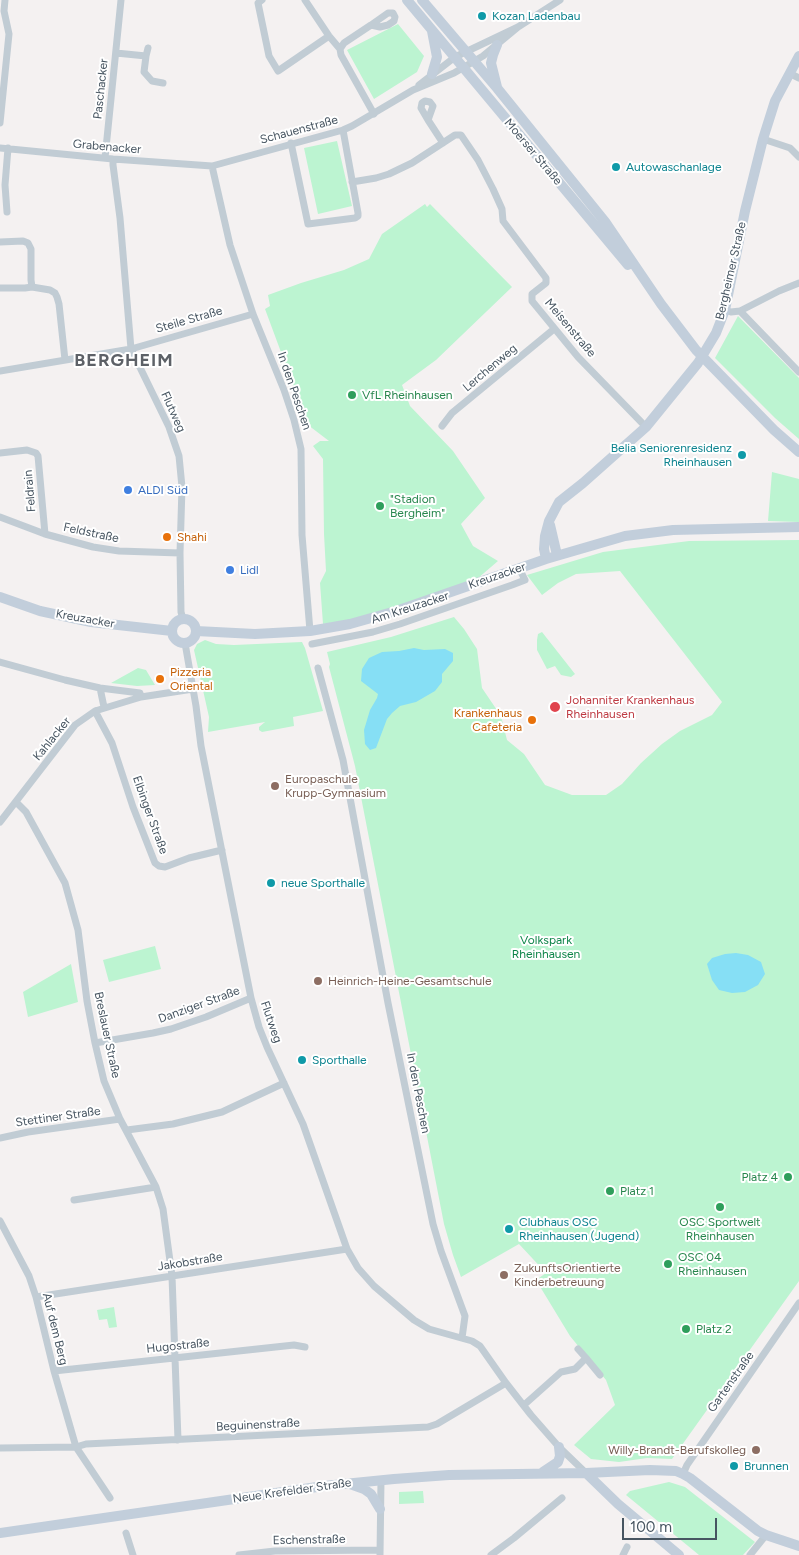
<!DOCTYPE html>
<html>
<head>
<meta charset="utf-8">
<style>
	body { margin:0 }
	#map { position:relative; width:799px; height:1555px; overflow:hidden; background:#f4f1f1; font-family:Figtree,sans-serif }
	canvas { display:block }
	.scale { position:absolute; left:622px; top:1518px; width:95px; height:22px; box-sizing:border-box; border:2px solid #475561; border-top:0; padding-left:6px; font-size:15px; line-height:18px; white-space:nowrap; color:#475561; -webkit-text-stroke:4px #fff; paint-order:stroke }
</style>
</head>
<body>
<div id="map">
<canvas width="799" height="1555"></canvas>
<div class="scale">100 m</div>
</div>
<script>
const g = document.querySelector('canvas').getContext('2d');
g.lineJoin = 'round';
function paint(path, color) { g.fillStyle = color; g.fill(path, 'evenodd'); }
const poly = rows => new Path2D(rows.map(r => 'M' + r).join(''));
function strokePath(path, color, width, dash) { g.strokeStyle = color; g.lineWidth = width; g.lineCap = dash ? 'butt' : 'round'; g.setLineDash(dash || []); g.stroke(path); }
function label(font, color, halo, rows, align = 'center') {
  g.font = font + ' Figtree,sans-serif'; g.lineWidth = 4; g.setLineDash([]); g.textBaseline = 'middle'; g.strokeStyle = halo; g.fillStyle = color; for (const [text, x, y, turn = 0] of rows) {
    g.save(); g.translate(x, y); g.rotate((+turn || 0) * Math.PI / 180); g.textAlign = isNaN(turn) ? turn : align; if (halo) g.strokeText(text, 0, 0); g.fillText(text, 0, 0); g.restore();
  }
}
paint(poly([
	[398,24,424,56,417,72,374,99,347,50],
	[337,141,352,206,318,214,304,148],
	[425,204,427,207,430,204,512,287,436,360,402,385,410,406,453,451,485,498,461,524,473,546,498,561,477,579,430,596,356,619,323,624,320,583,326,571,324,534,323,459,313,446,320,441,329,441,308,425,265,309,270,306,268,295,301,283,344,270,369,259,382,234],
	[738,316,799,378,799,439,775,418,715,358],
	[772,472,799,479,799,522,768,521],
	[799,540,799,1281,672,1459,647,1458,619,1462,591,1459,574,1445,615,1405,606,1380,570,1336,536,1280,546,1273,519,1244,461,1277,453,1255,444,1224,355,766,329,667,330,664,327,652,391,637,454,617,464,629,477,649,482,688,501,716,507,740,524,754,545,785,572,795,606,795,622,784,641,763,662,744,680,731,712,715,722,702,620,571,576,574,558,583,542,595,527,575,603,552,689,541],
	[542,632,575,674,571,677,561,675,555,666,547,669,537,650,537,640,538,634],
	[205,640,216,644,234,645,302,642,305,648,323,711,293,717,294,726,262,732,259,730,259,727,265,722,208,732,209,717,194,650,197,644],
	[138,668,146,670,155,685,137,686,111,683],
	[155,946,161,969,109,982,103,960],
	[71,964,78,1002,28,1017,23,992],
	[114,1307,117,1327,109,1328,107,1319,99,1320,97,1310],
	[669,1482,685,1487,755,1542,743,1555,699,1555,626,1495,630,1491],
	[423,1491,424,1503,399,1504,399,1492]
]), '#bcf4d1');
paint(poly([
	[414,648,424,650,445,649,453,653,453,661,442,674,442,682,435,691,416,702,400,706,392,713,387,719,376,748,370,750,365,744,364,730,370,710,377,698,378,694,361,681,362,669,369,658,382,652,399,651],
	[736,953,748,955,761,962,765,974,758,985,745,992,732,993,719,990,712,980,707,964,712,958,725,954]
]), '#86dff5');
strokePath(poly([
	[262,0,258,3,269,56,278,71,329,36],
	[305,0,329,36,340,49],
	[371,25,388,13,393,13,395,17,394,21,388,25,380,27,371,25,344,43,340,49,341,55,374,114],
	[116,53,146,56,144,72,152,81,163,83],
	[146,56,148,48],
	[789,73,799,78],
	[419,85,455,57,518,27,560,0],
	[428,120,421,108,422,103,425,101,430,102,433,106,428,120,443,143],
	[0,123,9,34,4,11,5,0],
	[763,139,790,148,799,157],
	[291,143,308,224,355,218,358,216,358,213,343,130],
	[0,148,113,159,212,166,343,130,352,126,413,90,454,73,483,56,518,27],
	[105,158,121,0],
	[113,159,113,165,120,218,131,349,169,427,179,456,182,487,180,553,181,612,183,619],
	[212,166,230,245,253,314,284,390,294,420,301,449,302,535,310,631],
	[352,182,376,178,389,174,412,163,455,135,461,135,478,160,493,189,502,209,503,221,546,278,546,283,532,294,532,301,578,357,646,427],
	[7,212,5,185,8,148],
	[0,242,23,241,28,243,31,249,31,280,32,287,50,290,55,293,57,297,59,304,65,360],
	[0,288,25,288,32,287],
	[725,310,731,312,740,311,779,291,799,283],
	[740,311,799,372],
	[0,371,131,349,253,314],
	[442,426,452,413,554,329],
	[0,453,27,450,36,453,38,456,45,534],
	[0,517,45,534,93,547,119,551,180,553],
	[185,643,196,706,201,746,251,998,259,1027,267,1047,303,1124,347,1249,358,1268,374,1286,414,1320,429,1329,472,1341,480,1346,506,1383,531,1415,559,1447,586,1473],
	[312,644,373,632,400,624,512,585,525,580,519,568],
	[0,662,65,680,100,688,140,693,141,697],
	[318,668,343,760,388,1003,433,1224,441,1251,465,1316,462,1338],
	[100,688,104,707],
	[95,711,112,743,133,807,155,863,159,866,165,867,189,858,222,850],
	[16,802,26,812,65,883,78,930,87,1001,95,1043,104,1081,120,1119,156,1187,163,1209,172,1276,178,1440],
	[0,822,75,725,95,711,141,697,193,689],
	[95,1043,153,1033,171,1029,206,1017,251,998],
	[127,1130,173,1124,222,1112,284,1083],
	[0,1138,28,1132,120,1119],
	[74,1200,156,1187],
	[0,1221,29,1276,36,1297,54,1371,76,1447,110,1498],
	[36,1297,347,1249],
	[578,1349,586,1358],
	[54,1371,294,1345,305,1347],
	[524,1405,561,1372,575,1369,586,1358,600,1375],
	[0,1448,76,1447,86,1444,428,1427,437,1424,506,1383],
	[683,1474,687,1465,799,1303],
	[126,1533,133,1555],
	[239,1555,275,1551,379,1550],
	[380,1555,381,1480],
	[491,1555,514,1538,562,1498],
	[623,1555,627,1547],
	[750,1555,766,1535]
]), '#c1ccd4', 7);
strokePath(poly([
	[407,0,628,265],
	[422,0,497,88,606,223,661,304,696,350,774,430,799,452],
	[432,74,437,57,432,31],
	[497,87,491,63,493,55,497,45],
	[550,525,557,555],
	[546,559,544,549,545,536,549,521,559,502,583,483,646,427,698,363,716,333,725,310,745,211,763,139,775,101,799,56],
	[0,597,40,611,91,622,172,631],
	'172 631a12 12 0 1 1 24 0a12 12 0 1 1-24 0Z',
	[196,631,255,634,310,631,350,624,396,611,546,559,625,536,673,530,799,527],
	[543,1472,558,1462,560,1456,559,1447],
	[586,1473,618,1504,679,1555],
	[350,1484,364,1489,371,1494,380,1509],
	[0,1533,324,1486,394,1479,449,1475,586,1473,650,1470,676,1471,683,1474,690,1478,758,1531,766,1535,799,1546]
]), '#c2cedb', 10);
for (const [x, y, r, color] of [
	[482,16,5,"#0f9aa8"],
	[616,167,5,"#0f9aa8"],
	[352,395,5,"#2e9e5b"],
	[742,455,5,"#0f9aa8"],
	[128,490,5,"#3f7fe0"],
	[380,506,5,"#2e9e5b"],
	[167,537,5,"#e8710a"],
	[230,570,5,"#3f7fe0"],
	[160,679,5,"#e8710a"],
	[555,707,6,"#e0444e"],
	[532,720,5,"#e8710a"],
	[275,786,5,"#8d6e63"],
	[271,883,5,"#0f9aa8"],
	[318,981,5,"#8d6e63"],
	[302,1060,5,"#0f9aa8"],
	[788,1177,5,"#2e9e5b"],
	[610,1191,5,"#2e9e5b"],
	[720,1207,5,"#2e9e5b"],
	[509,1229,5,"#0f9aa8"],
	[668,1264,5,"#2e9e5b"],
	[504,1275,5,"#8d6e63"],
	[686,1329,5,"#2e9e5b"],
	[756,1450,5,"#8d6e63"],
	[734,1466,5,"#0f9aa8"]
]) { const dot = new Path2D(); dot.arc(x, y, r, 0, 2 * Math.PI); g.fillStyle = color; g.fill(dot); strokePath(dot, '#fff', 2); }
label('12px', '#0d838f', '#fff', [
	["Kozan Ladenbau",492,16],
	["Autowaschanlage",626,167],
	["Belia Seniorenresidenz",732,448,"right"],
	["Rheinhausen",732,462,"right"],
	["neue Sporthalle",281,883],
	["Sporthalle",312,1060],
	["Clubhaus OSC",519,1222],
	["Rheinhausen (Jugend)",519,1236],
	["Brunnen",744,1466]
], 'left');
label('12px', '#475561', '#fff', [
	["Paschacker",101,89,-84],
	["Schauenstraße",299,130,-15],
	["Grabenacker",107,147,5],
	["Moerser Straße",533,152,50],
	["Bergheimer Straße",731,271,-77],
	["Steile Straße",189,320,-16],
	["Meisenstraße",570,328,50],
	["Lerchenweg",490,368,-40],
	["In den Peschen",294,391,71],
	["Flutweg",173,412,66],
	["Feldrain",30,491,-95],
	["Feldstraße",91,533,12],
	["Kreuzacker",497,576,-19],
	["Am Kreuzacker",410,608,-18],
	["Kreuzacker",85,619,10],
	["Kahlacker",52,739,-51],
	["Elbinger Straße",150,815,70],
	["Danziger Straße",199,1005,-20],
	["Flutweg",271,1022,71],
	["Breslauer Straße",107,1035,78],
	["In den Peschen",418,1093,79],
	["Stettiner Straße",58,1117,-8],
	["Jakobstraße",190,1262,-9],
	["Auf dem Berg",55,1329,76],
	["Hugostraße",178,1346,-6],
	["Gartenstraße",731,1382,-55],
	["Beguinenstraße",258,1425,-3],
	["Neue Krefelder Straße",292,1491,-8],
	["Eschenstraße",309,1540,-1]
]);
label('12px', '#27864d', '#fff', [
	["VfL Rheinhausen",362,395],
	["\"Stadion",390,499],
	["Bergheim\"",390,513],
	["Platz 4",778,1177,"right"],
	["Platz 1",620,1191],
	["OSC Sportwelt",720,1222,"center"],
	["Rheinhausen",720,1236,"center"],
	["OSC 04",678,1257],
	["Rheinhausen",678,1271],
	["Platz 2",696,1329]
], 'left');
label('12px', '#366cbe', '#fff', [
	["ALDI Süd",138,490],
	["Lidl",240,570]
], 'left');
label('12px', '#c56008', '#fff', [
	["Shahi",177,537],
	["Pizzeria",170,672],
	["Oriental",170,686],
	["Krankenhaus",522,713,"right"],
	["Cafeteria",522,727,"right"]
], 'left');
label('12px', '#be3a42', '#fff', [
	["Johanniter Krankenhaus",566,700],
	["Rheinhausen",566,714]
], 'left');
label('12px', '#785e54', '#fff', [
	["Europaschule",285,779],
	["Krupp-Gymnasium",285,793],
	["Heinrich-Heine-Gesamtschule",328,981],
	["ZukunftsOrientierte",514,1268],
	["Kinderbetreuung",514,1282],
	["Willy-Brandt-Berufskolleg",746,1450,"right"]
], 'left');
label('12px', '#0e8549', '#fff', [
	["Volkspark",546,940],
	["Rheinhausen",546,954]
]);
g.letterSpacing = '1px';
label('bold 18px', '#5d6167', '#fff', [
	["BERGHEIM",124,361]
]);
g.letterSpacing = '0px';
</script>
</body>
</html>
